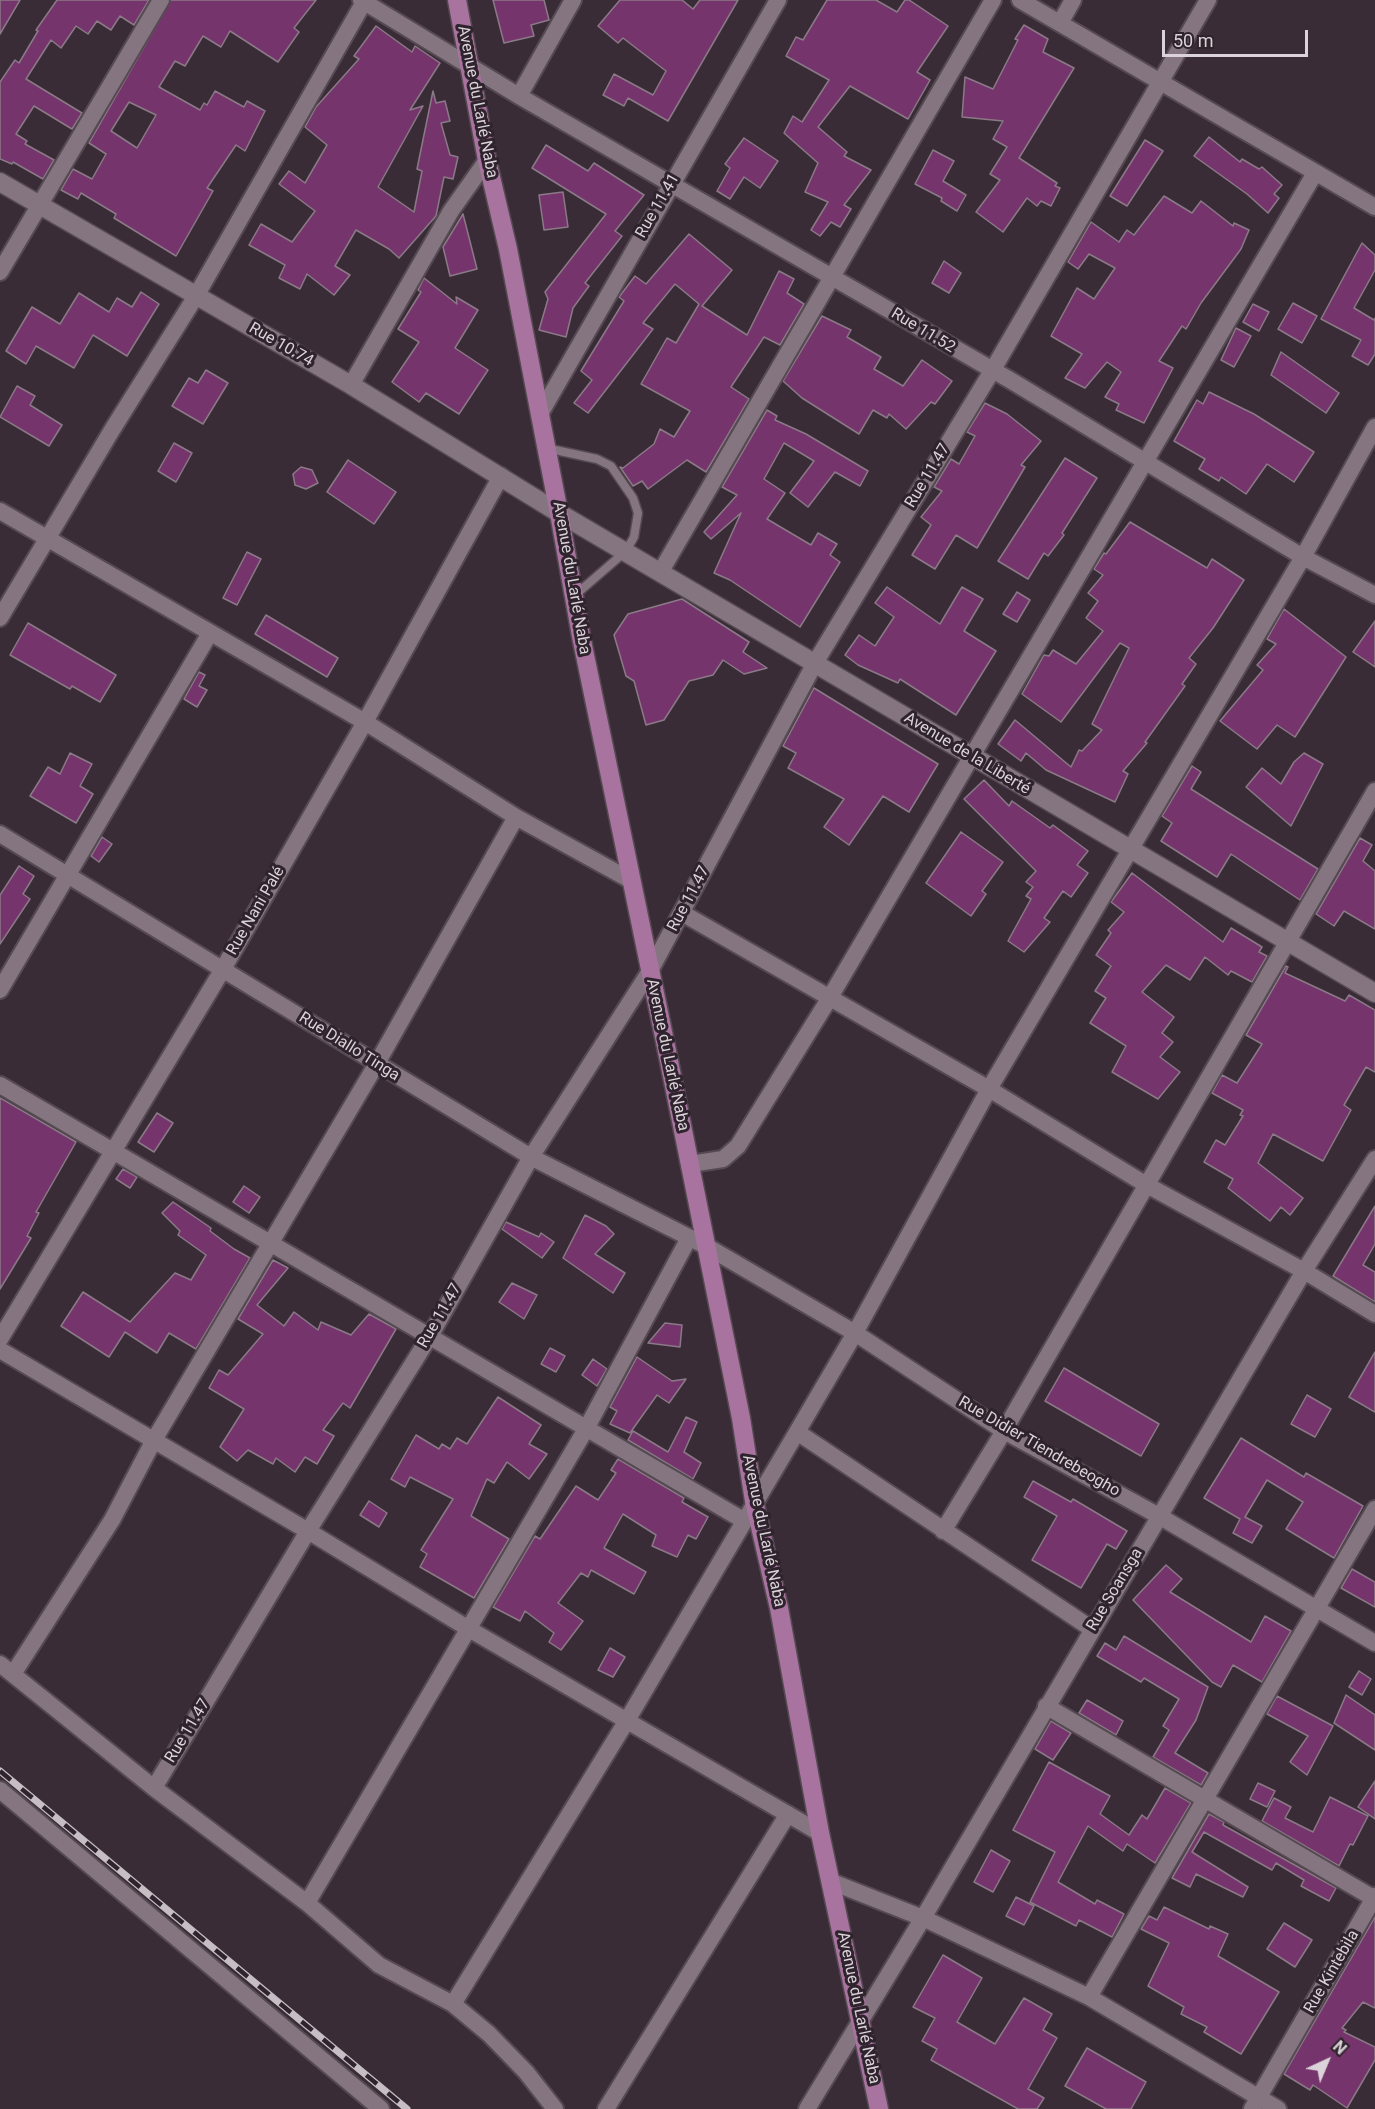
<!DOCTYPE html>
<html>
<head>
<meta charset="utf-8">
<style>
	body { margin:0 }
	#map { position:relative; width:1375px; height:2109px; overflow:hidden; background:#3a2c37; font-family:Roboto,sans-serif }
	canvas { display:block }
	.north { position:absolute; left:1297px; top:2031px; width:60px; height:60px; -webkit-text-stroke:4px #2f232d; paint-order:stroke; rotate:44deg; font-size:16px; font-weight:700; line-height:24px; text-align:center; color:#dbd3d9 }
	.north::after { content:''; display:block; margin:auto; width:21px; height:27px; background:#dbd3d9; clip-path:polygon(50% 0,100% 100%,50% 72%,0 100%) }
	.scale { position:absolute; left:1162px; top:30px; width:146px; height:27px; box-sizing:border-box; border:3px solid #dbd3d9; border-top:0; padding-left:8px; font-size:18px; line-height:21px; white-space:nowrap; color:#dbd3d9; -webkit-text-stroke:4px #2f232d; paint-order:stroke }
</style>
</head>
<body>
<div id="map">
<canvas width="1375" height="2109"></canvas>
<div class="north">N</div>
<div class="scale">50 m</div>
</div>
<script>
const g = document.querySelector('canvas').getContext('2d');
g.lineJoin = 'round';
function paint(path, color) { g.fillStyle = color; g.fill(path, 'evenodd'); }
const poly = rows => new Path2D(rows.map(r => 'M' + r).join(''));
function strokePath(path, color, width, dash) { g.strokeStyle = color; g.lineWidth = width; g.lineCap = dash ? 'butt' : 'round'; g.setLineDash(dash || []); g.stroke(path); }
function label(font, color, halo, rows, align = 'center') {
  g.font = font + ' Roboto,sans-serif'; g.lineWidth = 6; g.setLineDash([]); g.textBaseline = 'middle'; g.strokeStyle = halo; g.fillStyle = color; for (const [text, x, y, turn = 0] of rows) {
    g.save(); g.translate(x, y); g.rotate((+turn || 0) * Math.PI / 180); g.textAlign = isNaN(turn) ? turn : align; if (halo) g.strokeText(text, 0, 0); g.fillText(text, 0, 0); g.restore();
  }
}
const building = poly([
	[0,0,20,0,0,34,0,0],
	[57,0,149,0,134,25,120,16,111,30,97,21,88,34,76,26,61,48,51,40,26,79,82,113,72,129,34,106,16,134,27,141,25,144,54,160,43,179,13,162,12,164,0,159,0,82,15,60,19,63,38,31,36,30,57,0],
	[171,0,316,0,294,28,299,32,278,62,230,31,221,47,203,36,185,66,175,61,159,87,200,110,204,103,207,105,215,91,244,107,247,101,265,111,245,151,236,145,207,188,213,191,176,256,114,218,116,214,81,193,78,199,61,190,73,169,92,179,106,154,89,143,171,0],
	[129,102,156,115,137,148,111,131,129,102],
	[493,0,544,0,549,20,531,25,534,36,504,43,493,0],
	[620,0,682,0,693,9,700,0,738,0,668,121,628,98,624,106,603,95,614,74,653,95,666,71,623,38,618,43,598,26,620,0],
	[827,0,876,0,897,12,905,0,909,0,948,26,917,72,930,80,908,119,850,86,818,127,847,152,844,156,871,170,844,205,851,209,840,227,831,222,820,236,811,230,828,202,805,192,818,163,784,133,793,116,802,122,829,80,786,56,796,37,803,40,827,0],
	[1024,25,1048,39,1043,52,1074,68,1019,158,1057,183,1055,186,1060,188,1051,206,1041,201,1037,206,1027,198,1003,232,976,212,1000,180,990,174,1007,147,993,139,1003,121,962,117,965,77,993,89,1018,40,1015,39,1024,25],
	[376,26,412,52,415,46,440,63,410,110,423,106,378,187,414,212,422,171,417,169,433,91,436,103,445,101,450,121,441,123,450,155,458,157,453,179,444,177,436,216,399,258,389,249,356,230,335,266,350,275,334,295,307,274,300,289,279,278,285,265,249,245,261,224,292,242,315,211,279,184,289,171,305,183,327,145,305,127,316,107,359,59,354,56,376,26],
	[1209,137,1240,162,1242,159,1259,169,1262,167,1282,185,1274,194,1279,198,1268,213,1247,194,1194,156,1209,137],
	[744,138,778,161,760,188,744,177,730,199,717,191,730,168,725,164,744,138],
	[1145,140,1163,151,1127,206,1110,196,1145,140],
	[546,145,588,171,594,163,644,195,615,231,622,236,585,283,589,286,573,308,566,337,539,330,548,299,545,292,606,214,532,168,546,145],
	[933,150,954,161,943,181,966,195,957,211,941,201,942,198,915,184,933,150],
	[563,192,568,227,544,230,539,195,563,192],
	[1164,196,1192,213,1201,201,1233,226,1234,223,1249,230,1241,249,1201,303,1186,329,1182,326,1159,361,1173,368,1144,423,1116,410,1119,404,1105,397,1121,372,1107,362,1085,388,1065,378,1082,354,1051,336,1077,288,1094,299,1115,268,1089,254,1078,269,1068,262,1091,222,1119,242,1127,230,1134,235,1164,196],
	[463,214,477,269,450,276,443,247,463,214],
	[689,234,732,270,702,306,747,335,779,271,794,279,787,293,804,304,780,345,764,337,731,387,749,399,706,472,687,460,648,489,642,481,633,486,620,467,623,468,654,444,660,429,674,437,690,411,641,384,667,338,676,343,699,304,675,284,643,323,653,329,588,413,574,403,592,380,581,371,624,301,619,297,635,276,646,284,689,234],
	[1362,243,1375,255,1375,270,1354,308,1374,320,1375,318,1375,354,1368,365,1352,356,1361,340,1321,319,1362,243],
	[944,261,961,273,949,293,932,283,944,261],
	[424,278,457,304,456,297,478,310,455,348,488,370,459,414,426,393,419,402,392,382,419,342,398,329,421,292,418,290,424,278],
	[141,292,159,304,127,356,93,335,74,368,36,346,26,364,6,351,32,307,60,324,79,293,109,312,117,298,132,307,141,292],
	[1293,303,1317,316,1302,343,1278,329,1293,303],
	[1253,304,1269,312,1259,331,1243,322,1253,304],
	[822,316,851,330,847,337,881,357,874,369,903,386,922,360,952,381,935,404,931,402,906,429,889,414,887,418,873,410,859,434,802,398,783,381,822,316],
	[1236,328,1251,336,1234,367,1221,360,1236,328],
	[1281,352,1339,393,1326,413,1271,375,1281,352],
	[206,370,228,383,203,424,172,406,189,378,198,383,206,370],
	[17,386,35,396,30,405,62,425,49,446,0,417,17,386],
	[1209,392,1254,414,1314,452,1294,482,1267,464,1246,494,1221,477,1219,481,1199,469,1205,459,1174,441,1197,400,1203,404,1209,392],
	[985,403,1007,414,1041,441,1021,465,1025,467,977,548,956,535,935,569,912,555,931,525,921,517,942,491,934,487,951,459,959,464,975,436,967,432,985,403],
	[767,410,777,416,775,420,806,434,868,471,860,486,835,472,808,507,790,493,814,461,784,443,764,479,785,493,767,519,811,545,818,533,837,544,830,555,840,562,800,627,730,580,714,573,741,513,711,539,704,532,737,495,722,487,767,410],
	[174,443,192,453,176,482,158,471,174,443],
	[1065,458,1097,478,1062,533,1064,535,1048,556,1044,553,1028,579,998,561,1065,458],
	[348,460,396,492,374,524,327,492,348,460],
	[301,467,312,470,318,483,306,489,295,485,293,474,301,467],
	[1130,522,1207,568,1212,559,1244,580,1213,628,1189,658,1196,664,1182,684,1185,686,1145,742,1147,743,1123,771,1128,774,1115,802,1046,770,1026,753,1021,761,998,744,1015,720,1071,767,1079,750,1082,751,1102,730,1092,724,1129,648,1120,643,1061,722,1022,694,1044,655,1049,656,1053,650,1076,664,1103,631,1086,618,1098,601,1088,593,1103,575,1094,569,1104,553,1106,554,1130,522],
	[247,552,261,559,237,605,223,598,247,552],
	[887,587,940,624,962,587,983,599,964,631,996,651,956,715,900,679,898,683,858,665,845,655,859,635,875,646,894,617,875,603,887,587],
	[1017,592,1030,600,1017,622,1003,614,1017,592],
	[682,599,749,642,743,652,767,668,744,674,723,660,713,675,689,681,664,720,646,725,634,681,626,676,614,635,628,614,682,599],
	[1284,609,1346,657,1295,737,1277,725,1257,749,1220,721,1263,670,1257,665,1276,644,1267,639,1284,609],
	[266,615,338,658,327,677,255,634,266,615],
	[1375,621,1375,667,1353,652,1375,621],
	[28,623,116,675,100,702,72,686,70,689,10,655,28,623],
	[199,672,205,675,199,686,207,690,197,707,184,699,199,672],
	[814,688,938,764,909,812,883,796,849,845,824,827,844,799,788,768,796,753,783,746,814,688],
	[70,753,92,764,80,786,93,794,76,823,30,796,48,767,60,774,70,753],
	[1304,753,1323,764,1291,826,1246,787,1262,768,1281,784,1294,762,1304,753],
	[1192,766,1201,772,1191,789,1318,869,1300,900,1231,854,1217,877,1161,841,1172,823,1162,816,1192,766],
	[984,780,1009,806,1012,801,1050,828,1053,825,1088,851,1077,865,1088,873,1071,897,1063,891,1044,918,1050,922,1024,952,1008,941,1031,899,1026,896,1033,887,1026,882,1036,871,964,799,984,780],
	[961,832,1003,862,982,891,986,894,971,916,926,883,961,832],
	[102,837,112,844,99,862,91,856,102,837],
	[1360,838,1372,845,1363,861,1375,871,1375,929,1344,911,1334,926,1316,914,1360,838],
	[19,866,34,876,23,894,30,899,0,944,0,895,19,866],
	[1132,873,1223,942,1231,928,1262,947,1259,952,1267,956,1252,982,1231,971,1228,975,1205,957,1190,980,1166,965,1142,992,1174,1017,1162,1033,1173,1042,1160,1057,1180,1072,1158,1099,1112,1072,1126,1046,1090,1023,1106,998,1095,991,1111,966,1096,955,1111,933,1108,930,1124,912,1111,902,1132,873],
	[1286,966,1288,967,1285,973,1345,1001,1349,995,1375,1010,1375,1072,1366,1067,1344,1105,1351,1110,1323,1161,1273,1134,1258,1163,1303,1198,1290,1215,1281,1207,1270,1221,1228,1188,1233,1179,1204,1162,1216,1140,1225,1145,1243,1116,1240,1115,1243,1110,1212,1093,1222,1075,1237,1083,1262,1044,1246,1035,1286,966],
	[0,1098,76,1142,36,1212,39,1213,27,1236,31,1238,0,1289,0,1098],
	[157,1113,173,1123,154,1152,138,1142,157,1113],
	[123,1169,137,1177,130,1188,116,1179,123,1169],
	[244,1186,260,1197,249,1213,233,1202,244,1186],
	[173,1202,211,1228,210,1231,234,1249,250,1258,196,1349,169,1333,157,1353,125,1332,109,1357,61,1326,83,1292,130,1322,175,1273,191,1280,206,1255,178,1235,180,1231,162,1213,173,1202],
	[1375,1206,1375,1244,1363,1265,1375,1272,1375,1302,1333,1276,1375,1206],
	[585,1215,606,1226,614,1234,595,1254,625,1273,613,1293,563,1258,585,1215],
	[506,1222,539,1237,541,1233,554,1242,542,1258,502,1229,506,1222],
	[273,1260,288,1268,257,1305,284,1326,294,1312,318,1330,321,1322,351,1335,369,1314,396,1329,350,1408,343,1403,323,1430,334,1436,317,1464,305,1457,295,1472,276,1458,273,1464,248,1450,237,1461,220,1447,244,1409,209,1388,219,1370,228,1375,263,1334,238,1319,273,1260],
	[512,1283,537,1295,524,1319,499,1302,512,1283],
	[665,1323,682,1325,680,1347,648,1343,665,1323],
	[550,1348,565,1356,556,1372,541,1364,550,1348],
	[1375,1352,1375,1412,1349,1397,1375,1352],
	[637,1357,672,1381,686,1379,669,1403,657,1395,630,1433,610,1424,617,1411,610,1407,637,1357],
	[593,1359,607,1369,597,1386,582,1375,593,1359],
	[1064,1368,1159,1424,1141,1456,1045,1401,1064,1368],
	[1307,1395,1331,1409,1315,1437,1291,1424,1307,1395],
	[498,1397,541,1425,529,1444,547,1454,529,1479,507,1462,494,1483,487,1479,471,1516,509,1539,474,1598,420,1567,427,1554,421,1550,453,1499,410,1477,405,1487,391,1479,416,1435,439,1449,442,1444,450,1449,457,1438,467,1444,498,1397],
	[686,1417,697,1422,684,1452,701,1463,693,1479,628,1440,633,1431,668,1452,686,1417],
	[1241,1438,1304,1477,1306,1473,1363,1506,1334,1558,1286,1529,1303,1502,1267,1480,1245,1517,1262,1526,1252,1543,1233,1533,1240,1519,1204,1498,1241,1438],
	[618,1459,684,1498,682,1502,708,1517,696,1539,688,1535,677,1557,652,1546,656,1535,623,1514,604,1548,646,1572,634,1594,591,1570,588,1577,581,1573,558,1603,583,1621,561,1650,549,1642,554,1633,525,1611,520,1621,493,1607,535,1536,540,1539,576,1486,598,1500,616,1473,611,1470,618,1459],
	[1033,1481,1071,1502,1073,1499,1127,1531,1116,1549,1107,1544,1081,1588,1032,1560,1057,1516,1024,1497,1033,1481],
	[369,1501,387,1513,379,1527,360,1515,369,1501],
	[1166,1565,1182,1579,1170,1592,1251,1642,1265,1616,1291,1631,1262,1682,1233,1665,1221,1687,1212,1682,1133,1600,1166,1565],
	[1352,1569,1375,1582,1375,1607,1341,1588,1352,1569],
	[1124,1636,1208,1687,1196,1720,1175,1753,1208,1773,1201,1785,1153,1757,1169,1730,1163,1726,1179,1699,1144,1678,1141,1682,1097,1656,1105,1643,1116,1650,1124,1636],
	[610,1648,625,1657,613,1677,598,1670,610,1648],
	[1359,1671,1371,1679,1362,1695,1349,1687,1359,1671],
	[1346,1695,1375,1715,1375,1750,1334,1723,1346,1695],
	[1277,1696,1333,1726,1307,1775,1290,1762,1308,1736,1267,1714,1277,1696],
	[1087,1700,1123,1721,1116,1735,1079,1713,1087,1700],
	[1051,1721,1071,1733,1053,1760,1035,1749,1051,1721],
	[1049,1762,1110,1796,1100,1814,1129,1835,1142,1815,1147,1819,1165,1788,1191,1803,1155,1863,1127,1844,1123,1851,1088,1826,1058,1882,1095,1904,1097,1900,1124,1914,1112,1937,1079,1920,1076,1926,1030,1902,1055,1852,1013,1830,1049,1762],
	[1375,1781,1375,1819,1358,1807,1375,1781],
	[1258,1783,1275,1791,1267,1807,1250,1799,1258,1783],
	[1330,1797,1368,1816,1353,1845,1350,1844,1339,1866,1262,1821,1274,1798,1291,1807,1285,1818,1313,1832,1330,1797],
	[1209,1814,1224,1822,1223,1825,1336,1888,1329,1901,1301,1886,1304,1880,1276,1863,1272,1870,1204,1832,1192,1852,1248,1887,1243,1897,1196,1874,1190,1887,1172,1878,1209,1814],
	[991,1850,1010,1861,993,1892,974,1882,991,1850],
	[1016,1897,1034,1906,1024,1925,1006,1916,1016,1897],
	[1164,1907,1209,1929,1210,1926,1228,1934,1218,1956,1279,1992,1241,2054,1204,2032,1207,2027,1181,2014,1184,2007,1148,1986,1169,1943,1141,1929,1149,1916,1157,1920,1164,1907],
	[1375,1917,1375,2008,1363,2002,1342,2028,1346,2030,1344,2032,1375,2047,1375,2060,1347,2108,1313,2085,1310,2090,1284,2074,1375,1917],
	[1284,1923,1312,1940,1295,1967,1267,1949,1284,1923],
	[943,1955,982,1978,957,2022,995,2044,1024,1998,1052,2014,1043,2030,1057,2038,1028,2089,1044,2098,1037,2109,1018,2109,931,2060,937,2049,922,2041,935,2018,913,2007,943,1955],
	[1087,2048,1146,2082,1131,2109,1106,2109,1065,2086,1087,2048]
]);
paint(building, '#76346c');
strokePath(building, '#8a7a87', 1.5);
const lane = poly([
	[546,448,597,459,611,466,633,498,638,513,634,537,626,551,574,596]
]);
const street = poly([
	[361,0,519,96,1010,380,1303,557,1375,595],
	[1020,0,1375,207],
	[1060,23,1073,0],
	[519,96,573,0],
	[0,272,161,0],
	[351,385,451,211,487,160],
	[540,414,778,0],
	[0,511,365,722,516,817,632,881],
	[661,571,993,0],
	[0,618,112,430,196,296,364,2],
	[0,834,531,1157,706,1246,855,1333,1004,1431,1159,1516,1375,1643],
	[682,913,989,1089,1145,1184,1304,1271,1375,1314],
	[0,990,210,633],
	[0,1085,743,1520],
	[690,1164,723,1159,738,1146,829,999,1315,173],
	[0,1339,223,969,365,722,501,476],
	[0,1350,308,1531,469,1629,820,1833],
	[797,1432,1092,1629],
	[943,1531,1004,1431,1375,791],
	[0,1664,154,1788,307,1903,379,1965,453,2004,489,2034,526,2072,555,2109],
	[13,1674,112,1520,154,1440,376,1065,516,817],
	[1046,1706,1375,1899],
	[154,1788,308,1531,430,1336,531,1157,650,971,815,663,992,371,1208,0],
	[0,1790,381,2109],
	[832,1882,923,1918,1089,1997,1278,2109],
	[307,1903,586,1429,689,1238],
	[1089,1997,1375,1509],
	[453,2004,626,1722,797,1432,855,1333,989,1089,1303,557,1375,427],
	[606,2109,788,1814],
	[807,2109,923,1918,1304,1271,1375,1159],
	[1252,2109,1375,1896]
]);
const secondary = poly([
	[0,182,351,385,559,513,1375,993]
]);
const primary = poly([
	[457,0,487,160,508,249,559,513,581,636,669,1061,741,1418,754,1501,779,1608,820,1833,879,2109]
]);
strokePath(lane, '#554a52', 11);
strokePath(street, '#554a52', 20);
strokePath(secondary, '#554a52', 21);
strokePath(primary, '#554a52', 21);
strokePath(lane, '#857581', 8);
strokePath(street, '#857581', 16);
strokePath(secondary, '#857581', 18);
strokePath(primary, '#a973a0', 18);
const rail = poly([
	[0,1771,407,2109]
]);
strokePath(rail, '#c6bec4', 7);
strokePath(rail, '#2f232d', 4.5, [14]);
label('16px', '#dbd3d9', '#2f232d', [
	["Avenue du Larlé Naba",477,102,79],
	["Rue 11.41",658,206,-60],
	["Rue 11.52",923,331,31],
	["Rue 10.74",281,345,30],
	["Rue 11.47",928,476,-59],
	["Avenue du Larlé Naba",571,578,80],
	["Avenue de la Liberté",967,754,31],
	["Rue 11.47",689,899,-62],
	["Rue Nani Palé",256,911,-60],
	["Rue Diallo Tinga",349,1047,32],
	["Avenue du Larlé Naba",667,1055,78],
	["Rue 11.47",440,1316,-60],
	["Rue Didier Tiendrebeogho",1039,1447,30],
	["Avenue du Larlé Naba",763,1531,78],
	["Rue Soansga",1115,1590,-59],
	["Rue 11.47",188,1731,-59],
	["Rue Kintebila",1332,1972,-60],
	["Avenue du Larlé Naba",858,2008,78]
]);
</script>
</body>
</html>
